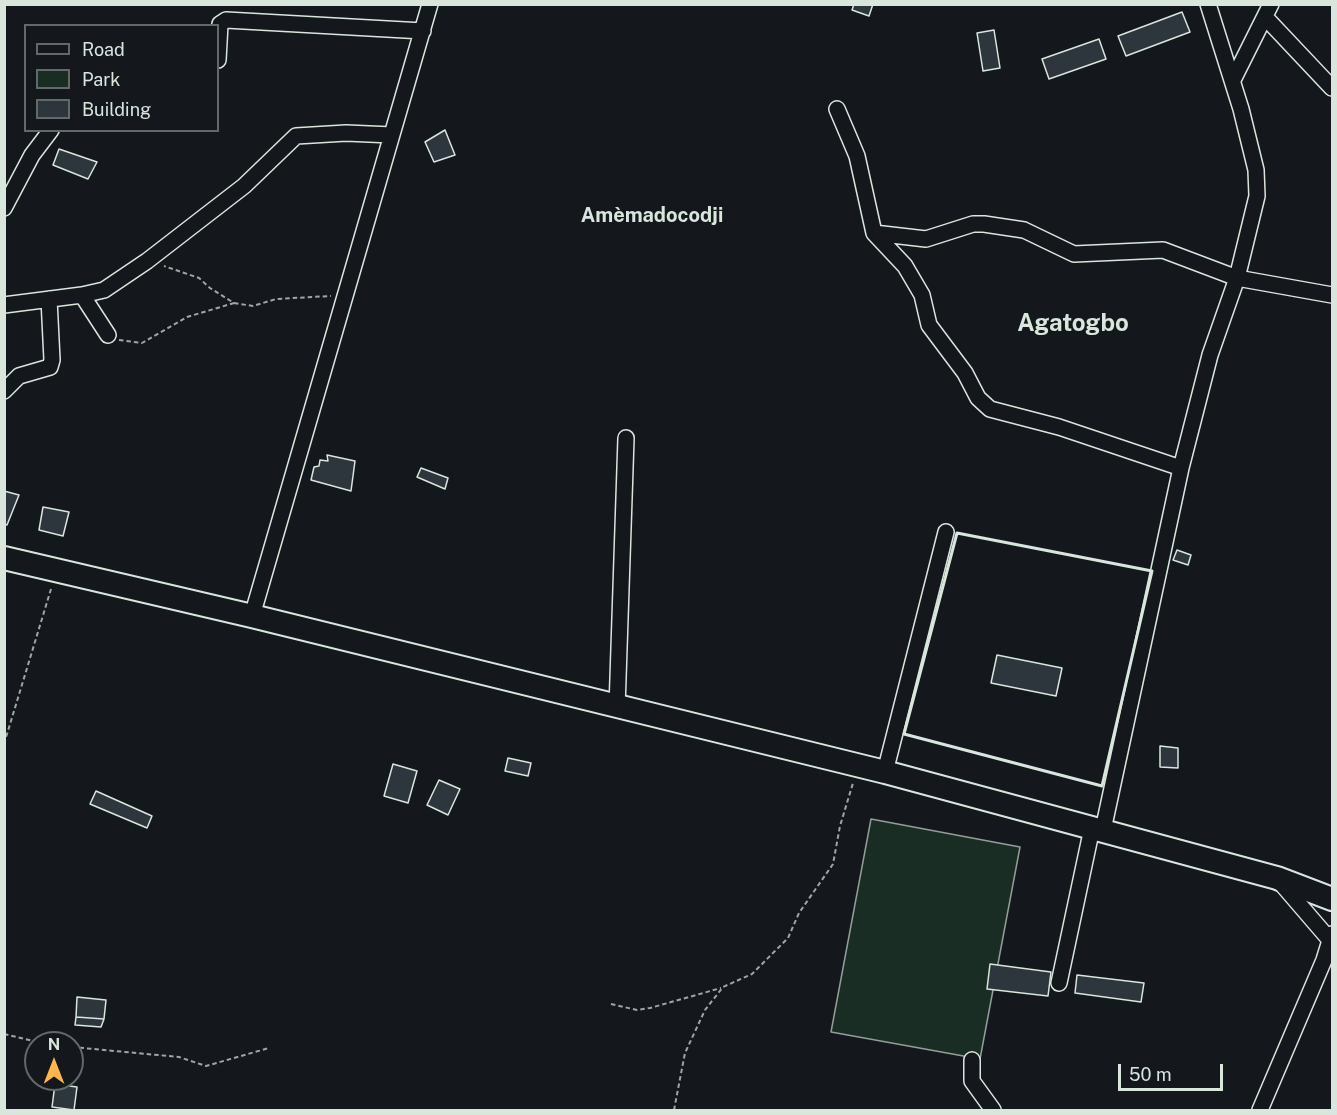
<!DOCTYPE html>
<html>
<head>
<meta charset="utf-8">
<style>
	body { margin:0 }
	#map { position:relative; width:1337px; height:1115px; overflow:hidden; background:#14181c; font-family:"Public Sans",sans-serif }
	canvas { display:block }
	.frame { position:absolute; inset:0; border:6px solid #d8e6dc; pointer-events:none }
	.legend { position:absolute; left:24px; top:24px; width:195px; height:108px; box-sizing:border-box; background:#14181c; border:2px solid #626a69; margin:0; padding:8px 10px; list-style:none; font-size:18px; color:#d8e6dc }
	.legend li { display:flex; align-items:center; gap:12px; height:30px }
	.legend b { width:30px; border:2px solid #626a69 }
	.north { position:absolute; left:24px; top:1031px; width:60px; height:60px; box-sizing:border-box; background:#14181c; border:2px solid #626a69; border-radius:50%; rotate:0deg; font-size:16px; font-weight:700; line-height:24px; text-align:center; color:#d8e6dc }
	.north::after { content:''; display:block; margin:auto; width:21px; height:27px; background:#ffb74d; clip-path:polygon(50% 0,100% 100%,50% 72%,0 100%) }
	.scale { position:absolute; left:1118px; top:1064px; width:105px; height:27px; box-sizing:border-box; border:3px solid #d8e6dc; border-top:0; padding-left:8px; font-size:18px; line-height:21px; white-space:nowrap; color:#d8e6dc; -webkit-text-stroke:4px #14181c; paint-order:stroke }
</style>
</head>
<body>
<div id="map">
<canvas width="1337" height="1115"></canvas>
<div class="frame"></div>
<ul class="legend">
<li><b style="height:8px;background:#14181c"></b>Road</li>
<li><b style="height:16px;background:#1a2d24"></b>Park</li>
<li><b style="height:16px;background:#2c363c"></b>Building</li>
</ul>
<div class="north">N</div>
<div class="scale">50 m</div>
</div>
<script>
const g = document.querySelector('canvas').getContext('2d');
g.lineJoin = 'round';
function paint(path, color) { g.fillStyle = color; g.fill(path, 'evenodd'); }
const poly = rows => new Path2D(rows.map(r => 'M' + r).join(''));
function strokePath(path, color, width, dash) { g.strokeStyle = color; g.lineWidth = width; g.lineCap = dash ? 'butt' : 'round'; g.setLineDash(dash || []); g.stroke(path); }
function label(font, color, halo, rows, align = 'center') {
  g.font = font + ' "Public Sans",sans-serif'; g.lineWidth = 4.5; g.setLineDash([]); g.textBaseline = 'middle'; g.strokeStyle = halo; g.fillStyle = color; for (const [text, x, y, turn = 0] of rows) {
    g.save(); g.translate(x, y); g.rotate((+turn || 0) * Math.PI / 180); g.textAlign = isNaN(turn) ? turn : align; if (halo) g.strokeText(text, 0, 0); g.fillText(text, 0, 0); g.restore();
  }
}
const green = poly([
	[871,819,1020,847,980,1059,831,1032,871,819]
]);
paint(green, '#1a2d24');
strokePath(green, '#939e99', 1.5);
const building = poly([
	[854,4,873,4,869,16,852,10,854,4],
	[1182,12,1190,32,1126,56,1118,36,1182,12],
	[994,30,1000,68,983,71,977,33,994,30],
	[1099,39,1106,59,1049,79,1042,59,1099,39],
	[445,130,455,155,434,162,425,142,445,130],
	[59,149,97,162,88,179,53,165,59,149],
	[327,455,355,461,351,491,311,480,314,467,319,466,320,460,328,461,327,455],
	[421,468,448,478,445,489,417,477,421,468],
	[4,491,19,495,7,525,4,524,4,491],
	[43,507,69,512,63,536,39,530,43,507],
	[1177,550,1191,555,1188,565,1173,560,1177,550],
	[997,655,1062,668,1056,696,991,683,997,655],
	[1160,746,1178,748,1178,768,1160,767,1160,746],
	[508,758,531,763,528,776,505,771,508,758],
	[393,764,417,771,408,803,384,796,393,764],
	[439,780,460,789,448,815,427,805,439,780],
	[96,791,152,816,147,828,90,804,96,791],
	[990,964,1051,972,1048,996,987,989,990,964],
	[1077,975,1144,983,1141,1002,1075,993,1077,975],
	[77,997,106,1000,104,1019,76,1017,77,997],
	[76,1017,104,1019,101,1027,75,1025,76,1017],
	[55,1084,77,1087,74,1110,52,1107,55,1084]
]);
paint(building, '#2c363c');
strokePath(building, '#d8e6dc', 1.5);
const minor = poly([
	[1265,17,1332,88],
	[218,60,220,24,226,20,423,31],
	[1233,80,1271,4],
	[837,109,857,156,874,233],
	[4,208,32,155,51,130],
	[82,295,104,290,147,261,244,186,296,136,346,133,392,135],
	[4,305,82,295,108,335],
	[4,391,19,376,50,367,52,360,49,299],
	[1181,468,1059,427,990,409,978,398,965,373,929,325,922,295,905,266,874,233,926,239,973,224,984,224,1024,230,1074,254,1163,250,1237,278,1332,295],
	[252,616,430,4],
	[617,708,626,438],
	[885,772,946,532],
	[1103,830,1181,468,1210,355,1237,278,1257,196,1256,170,1241,109,1208,4],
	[1280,882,1329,939],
	[1059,983,1092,828],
	[972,1060,972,1081,993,1110],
	[1260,1110,1324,960,1332,934]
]);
const highway = poly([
	[4,558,252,616,885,772,1277,878,1332,899]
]);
strokePath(minor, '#d8e6dc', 18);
strokePath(highway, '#d8e6dc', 26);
strokePath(poly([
	[234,303,253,306,276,299,331,296],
	[119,340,142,343,187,317,234,303,210,288,199,278,164,266],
	[4,744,51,589],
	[611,1004,637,1010,650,1008,721,988],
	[4,1034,42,1043],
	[72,1047,179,1057,206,1066,269,1048],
	[674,1110,685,1053,705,1010,723,987,752,974,788,938,799,913,833,864,840,826,853,783]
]), '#9da8a2', 2, [4.5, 3]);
strokePath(minor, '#14181c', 15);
strokePath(highway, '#14181c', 22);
strokePath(poly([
	[957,533,1152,571,1102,786,904,734,957,533]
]), '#d8e6dc', 3);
label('bold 20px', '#d8e6dc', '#14181c', [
	["Amèmadocodji",652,216]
]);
label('bold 24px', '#d8e6dc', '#14181c', [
	["Agatogbo",1073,324]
]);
</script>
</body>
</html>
